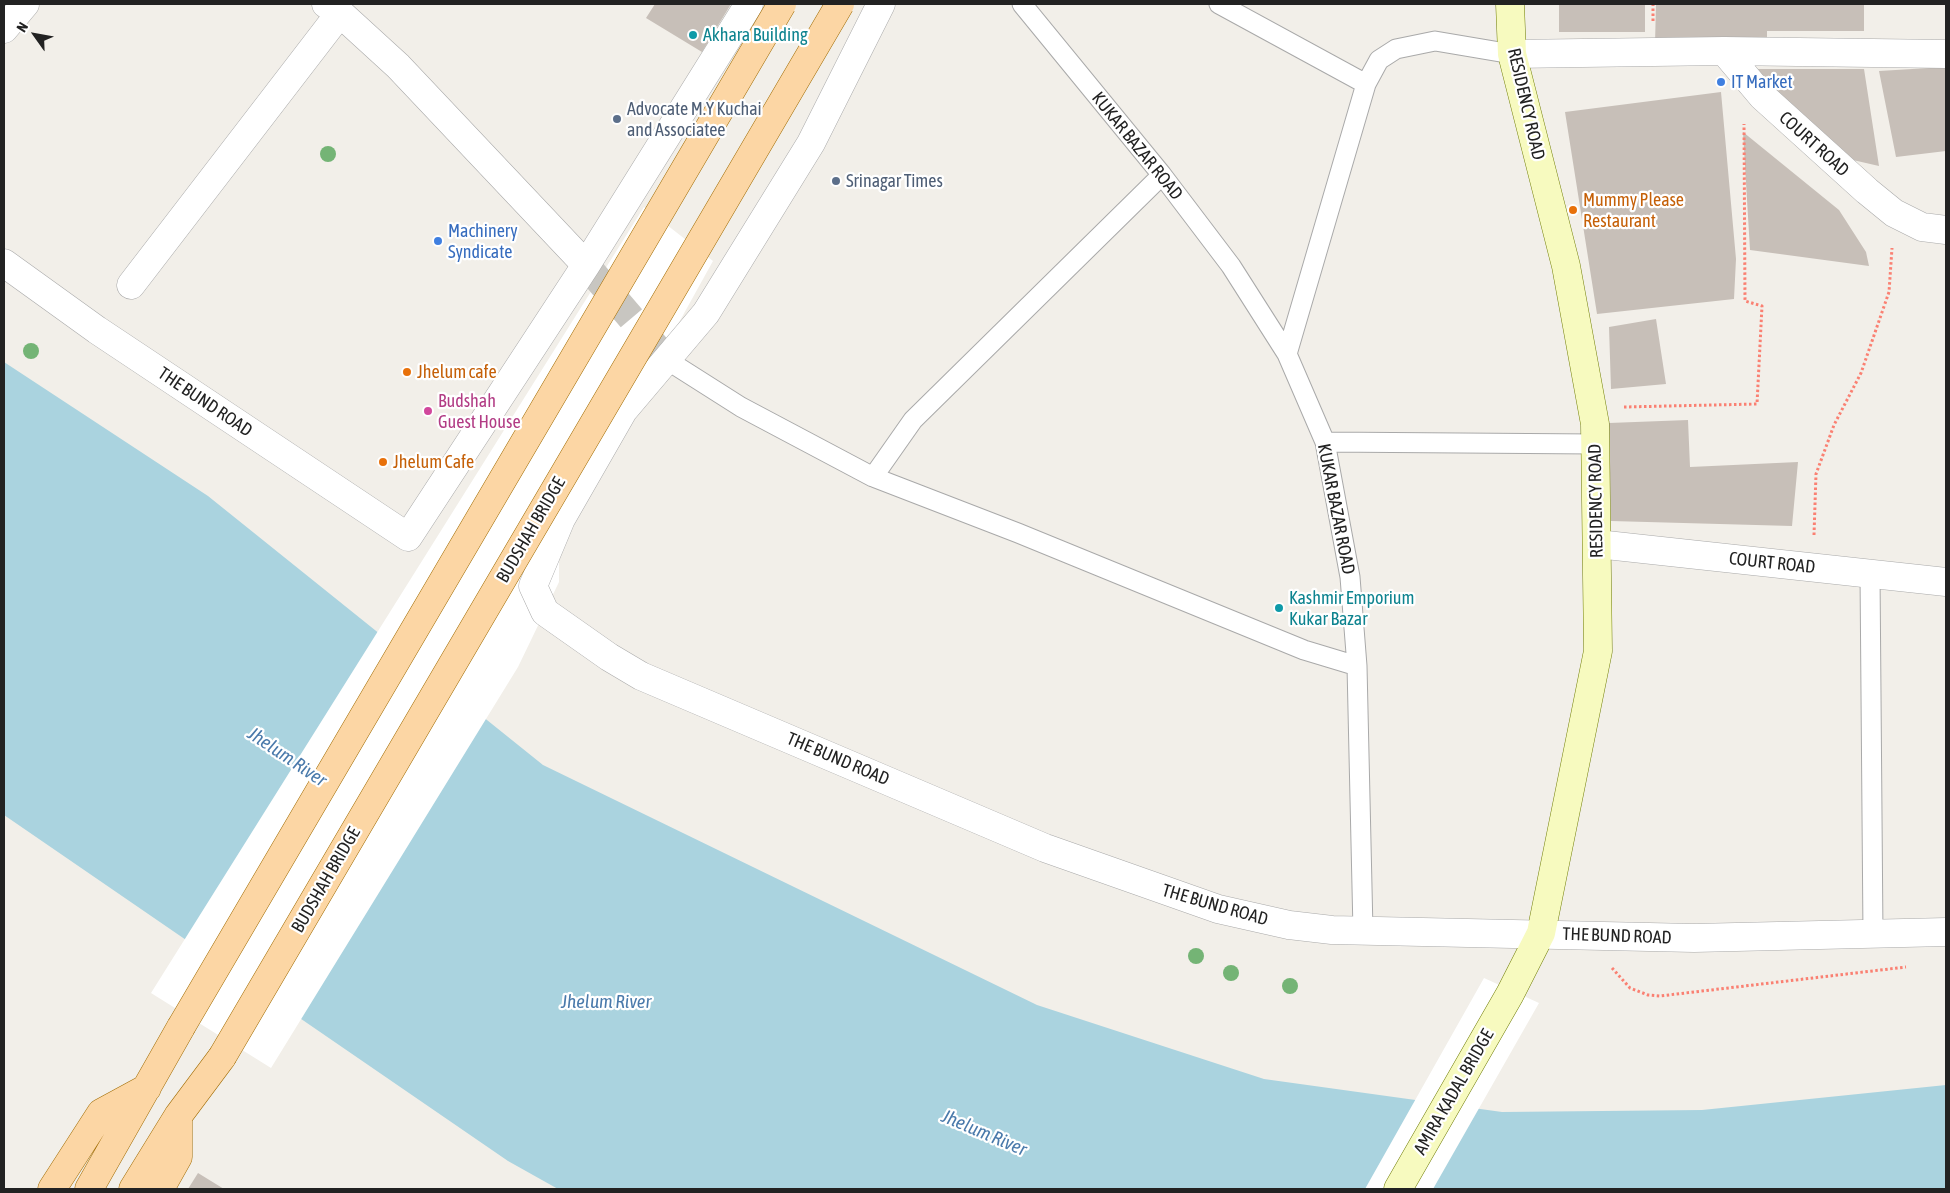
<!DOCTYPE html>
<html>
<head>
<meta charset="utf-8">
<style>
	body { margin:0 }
	#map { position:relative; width:1950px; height:1193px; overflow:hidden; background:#f2efe9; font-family:"Asap Condensed",sans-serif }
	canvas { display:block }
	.frame { position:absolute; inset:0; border:5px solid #222; pointer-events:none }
	.north { position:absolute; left:10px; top:10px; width:50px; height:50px; -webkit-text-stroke:4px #fff; paint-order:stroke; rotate:302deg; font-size:14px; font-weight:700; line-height:20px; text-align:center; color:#222 }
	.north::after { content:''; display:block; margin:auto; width:18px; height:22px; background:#222; clip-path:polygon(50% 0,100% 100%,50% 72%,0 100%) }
</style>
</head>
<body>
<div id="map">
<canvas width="1950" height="1193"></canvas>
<div class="frame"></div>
<div class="north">N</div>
</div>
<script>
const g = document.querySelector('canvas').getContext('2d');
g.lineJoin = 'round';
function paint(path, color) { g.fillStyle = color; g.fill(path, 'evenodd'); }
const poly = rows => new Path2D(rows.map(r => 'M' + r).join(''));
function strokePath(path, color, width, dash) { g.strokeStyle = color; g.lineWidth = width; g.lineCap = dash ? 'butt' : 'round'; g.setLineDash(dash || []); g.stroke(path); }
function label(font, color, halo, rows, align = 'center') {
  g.font = font + ' "Asap Condensed",sans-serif'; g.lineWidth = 4.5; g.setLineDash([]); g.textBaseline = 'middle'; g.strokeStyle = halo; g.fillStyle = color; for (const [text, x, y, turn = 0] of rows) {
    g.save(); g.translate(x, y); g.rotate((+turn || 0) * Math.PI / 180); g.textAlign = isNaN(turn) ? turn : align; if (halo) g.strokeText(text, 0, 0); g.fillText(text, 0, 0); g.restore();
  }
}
paint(poly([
	[4,362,208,496,543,765,1037,1005,1264,1079,1502,1112,1702,1110,1946,1085,1946,1189,558,1189,508,1161,4,815]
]), '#aad3df');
paint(poly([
	[644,207,713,261,559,539,559,582,518,667,271,1068,151,993],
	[1484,978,1539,1003,1433,1189,1365,1189]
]), '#fff');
paint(poly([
	[655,4,731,4,702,52,646,18],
	[1559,4,1645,4,1645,32,1559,32],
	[1656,4,1864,4,1864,31,1767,31,1767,44,1655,44],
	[1946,67,1946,151,1896,157,1879,71],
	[1749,69,1864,69,1879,166,1831,155],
	[1721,92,1736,259,1734,299,1597,314,1565,112],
	[1743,132,1839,210,1866,252,1869,266,1750,250],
	[1656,319,1666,384,1611,389,1609,327],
	[1688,420,1690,467,1798,462,1792,526,1611,521,1609,423],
	[198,1173,224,1189,188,1189]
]), '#c7bfb8');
strokePath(poly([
	[586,265,667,360]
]), '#c8c6c1', 28, [28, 14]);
const service = poly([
	[1022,4,1162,175,1231,266,1287,354,1325,442,1350,577,1357,666,1363,931],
	[1219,4,1366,84],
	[1287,354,1366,84,1379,60,1396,49,1435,41,1512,54],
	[667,360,741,407,873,477,1018,533,1304,650,1357,666],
	[1325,442,1595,444],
	[873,477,913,420,1162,175],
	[1870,574,1873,935]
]);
const minor = poly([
	[326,4,340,13,398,66,586,265],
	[881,4,811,143,706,313,623,411,561,519,533,586,545,612,609,657,641,676,1045,848,1218,909,1289,925,1332,930,1694,938,1946,932],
	[4,29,25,4],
	[1724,51,1946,54],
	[1512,54,1724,51,1762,96,1867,191,1894,213,1922,227,1946,230],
	[4,263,97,330,408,537,586,265,749,4],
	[131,285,340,13],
	[1597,544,1946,582]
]);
const secondary = poly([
	[1398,1189,1510,994,1541,933,1598,651,1595,424,1566,266,1512,54,1510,4]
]);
const primary = poly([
	[52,1189,101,1113,147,1088],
	[89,1189,181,1027],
	[133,1189,178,1116,222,1057],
	[160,1189,178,1157,178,1116]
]);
strokePath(service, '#a9a9a9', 21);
strokePath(minor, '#a9a9a9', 29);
strokePath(secondary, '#707d05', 29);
strokePath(primary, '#a06b00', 29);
strokePath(poly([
	[1653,21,1653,4],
	[1624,407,1757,404,1762,306,1745,301,1744,124],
	[1814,535,1816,474,1834,425,1861,373,1889,292,1892,248],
	[1612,968,1630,988,1648,995,1660,996,1906,967]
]), '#fa8072', 3, [2.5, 2.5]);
strokePath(service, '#fff', 19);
strokePath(minor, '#fff', 28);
strokePath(secondary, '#f7fabf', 28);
strokePath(primary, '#fcd6a4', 28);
const primaryBridge = poly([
	[181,1027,782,4],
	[222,1057,840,4]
]);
strokePath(primaryBridge, '#a06b00', 29, []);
strokePath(primaryBridge, '#fcd6a4', 28);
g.fillStyle = '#74b475';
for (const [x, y] of [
	[328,154],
	[31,351],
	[1196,956],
	[1231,973],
	[1290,986]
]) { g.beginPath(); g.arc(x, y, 8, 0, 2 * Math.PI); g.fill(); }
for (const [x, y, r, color] of [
	[693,35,5,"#0f9aa8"],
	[1721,82,5,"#3f7fe0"],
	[617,119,5,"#5c6f8a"],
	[836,181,5,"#5c6f8a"],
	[1573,210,5,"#e8710a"],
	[438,241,5,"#3f7fe0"],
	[407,372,5,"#e8710a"],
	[428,411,5,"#d1479c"],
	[383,462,5,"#e8710a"],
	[1279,608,5,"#0f9aa8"]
]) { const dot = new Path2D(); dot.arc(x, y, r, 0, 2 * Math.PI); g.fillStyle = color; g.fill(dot); strokePath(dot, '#fff', 2); }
label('18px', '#0d838f', '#fff', [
	["Akhara Building",703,35],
	["Kashmir Emporium",1289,598],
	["Kukar Bazar",1289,619]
], 'left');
label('18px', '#366cbe', '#fff', [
	["IT Market",1731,82],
	["Machinery",448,231],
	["Syndicate",448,252]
], 'left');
label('18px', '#222', '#fff', [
	["RESIDENCY ROAD",1526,104,77],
	["COURT ROAD",1814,144,42],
	["KUKAR BAZAR ROAD",1137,146,51],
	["THE BUND ROAD",205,402,34],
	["RESIDENCY ROAD",1596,501,-91],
	["KUKAR BAZAR ROAD",1336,509,79],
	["BUDSHAH BRIDGE",531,530,-60],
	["COURT ROAD",1772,563,6],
	["THE BUND ROAD",838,759,23],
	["BUDSHAH BRIDGE",326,880,-60],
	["THE BUND ROAD",1215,905,16],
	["THE BUND ROAD",1617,936,2],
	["AMIRA KADAL BRIDGE",1454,1092,-60]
]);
label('18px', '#4e5e75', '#fff', [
	["Advocate M.Y Kuchai",627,109],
	["and Associatee",627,130],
	["Srinagar Times",846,181]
], 'left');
label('18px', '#c56008', '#fff', [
	["Mummy Please",1583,200],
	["Restaurant",1583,221],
	["Jhelum cafe",417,372],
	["Jhelum Cafe",393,462]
], 'left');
label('18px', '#b23c85', '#fff', [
	["Budshah",438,401],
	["Guest House",438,422]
], 'left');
label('italic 19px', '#4a7aab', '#fff', [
	["Jhelum River",287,757,34],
	["Jhelum River",606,1002],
	["Jhelum River",984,1133,23]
]);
</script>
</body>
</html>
